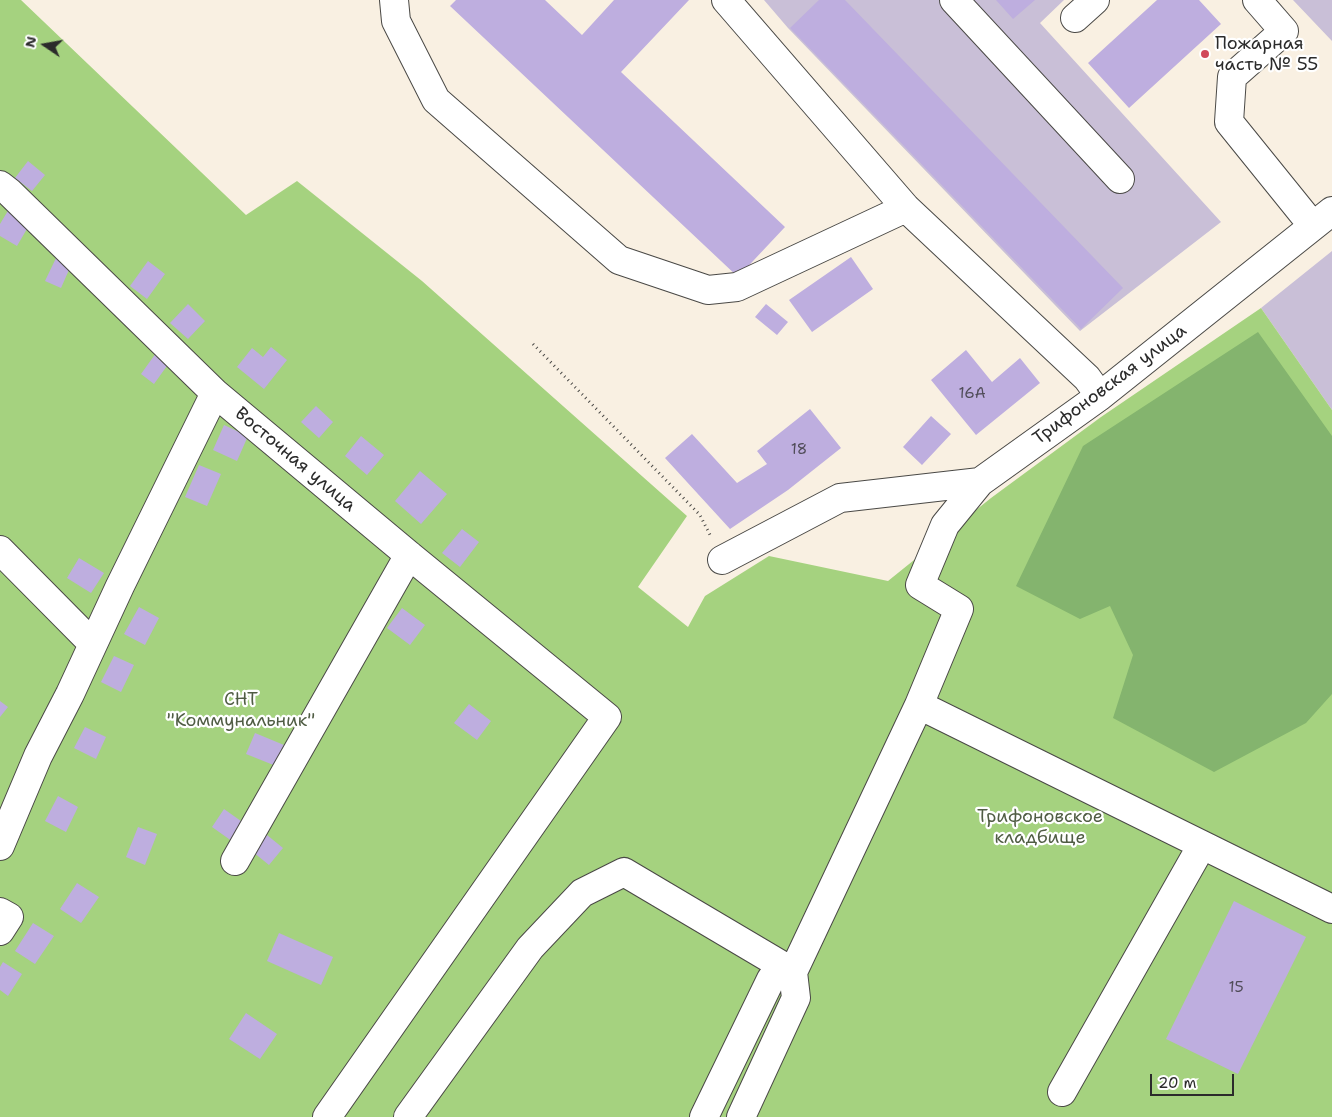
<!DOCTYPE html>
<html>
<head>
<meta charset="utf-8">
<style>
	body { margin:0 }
	#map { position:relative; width:1332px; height:1117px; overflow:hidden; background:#f9f0e2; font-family:"Shantell Sans",sans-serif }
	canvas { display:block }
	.north { position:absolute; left:20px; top:20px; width:50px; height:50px; -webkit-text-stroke:4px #fff; paint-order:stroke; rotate:282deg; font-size:14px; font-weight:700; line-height:20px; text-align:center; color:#2b2b2b }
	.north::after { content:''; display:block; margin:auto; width:18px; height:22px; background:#2b2b2b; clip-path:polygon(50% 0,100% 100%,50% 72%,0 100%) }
	.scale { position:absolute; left:1150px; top:1074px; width:84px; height:22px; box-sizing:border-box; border:2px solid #2b2b2b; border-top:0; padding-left:6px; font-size:15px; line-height:18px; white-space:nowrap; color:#2b2b2b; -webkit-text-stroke:4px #fff; paint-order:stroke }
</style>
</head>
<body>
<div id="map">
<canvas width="1332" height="1117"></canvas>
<div class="north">N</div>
<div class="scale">20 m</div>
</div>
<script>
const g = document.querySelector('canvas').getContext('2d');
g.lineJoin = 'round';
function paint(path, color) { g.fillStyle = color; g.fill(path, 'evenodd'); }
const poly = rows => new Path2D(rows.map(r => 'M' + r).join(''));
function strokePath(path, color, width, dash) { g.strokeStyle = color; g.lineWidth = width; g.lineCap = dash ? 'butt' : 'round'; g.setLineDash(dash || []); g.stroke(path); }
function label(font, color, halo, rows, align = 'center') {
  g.font = font + ' "Shantell Sans",sans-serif'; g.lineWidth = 4.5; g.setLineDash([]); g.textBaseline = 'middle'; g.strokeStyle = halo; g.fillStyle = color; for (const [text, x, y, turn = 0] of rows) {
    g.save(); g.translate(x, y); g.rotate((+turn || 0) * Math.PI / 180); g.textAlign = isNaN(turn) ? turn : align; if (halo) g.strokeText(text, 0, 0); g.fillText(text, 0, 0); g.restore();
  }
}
paint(poly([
	[764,0,1064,0,1040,23,1221,222,1080,331,788,28],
	[1293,0,1332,0,1332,41,1331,40],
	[1332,251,1332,410,1261,308]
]), '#c9bfd7');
paint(poly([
	[0,0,21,0,246,215,297,181,422,281,687,516,638,587,688,627,705,596,769,556,888,581,991,498,1101,417,1261,308,1332,410,1332,1117,0,1117]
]), '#a5d27f');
paint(poly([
	[1258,332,1332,436,1332,694,1306,723,1214,772,1113,718,1133,655,1110,606,1080,619,1016,586,1083,446]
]), '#84b46e');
paint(poly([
	[456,0,545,0,582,35,614,0,689,0,621,72,785,227,738,277,450,6],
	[819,0,845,0,1123,288,1081,329,790,28],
	[996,0,1035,0,1013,19],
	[1157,0,1199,0,1221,24,1129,108,1088,63],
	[28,161,45,175,32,191,15,178],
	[9,209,31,222,17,246,0,236,0,224],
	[57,256,72,263,61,288,45,281],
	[851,257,873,289,812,332,789,300],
	[148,261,165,274,147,299,130,286],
	[188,304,205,321,188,339,170,323],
	[766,304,788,322,777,335,755,317],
	[271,347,287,360,264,389,237,367,252,348,263,357],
	[966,350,992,382,1020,358,1040,383,976,435,931,380],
	[156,353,169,363,154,384,141,374],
	[316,406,333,422,319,438,301,422],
	[810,409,841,448,788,490,730,529,665,458,692,434,737,483,767,464,757,451],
	[931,416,951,434,922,465,903,447],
	[224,425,248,436,237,461,213,450],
	[361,436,384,455,367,475,345,456],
	[199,465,221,474,207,506,185,497],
	[420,471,447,494,421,524,395,501],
	[462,529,479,542,460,567,442,553],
	[79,558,104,573,91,593,67,578],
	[139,607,159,618,145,645,124,634],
	[402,608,425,625,410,645,387,628],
	[114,656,134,665,121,692,101,682],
	[0,701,8,707,0,717],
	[469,704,491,721,477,740,454,723],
	[85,727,106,737,96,759,74,748],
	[255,733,284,745,276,766,246,754],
	[58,796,78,807,66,832,45,821],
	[224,809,248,826,236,844,212,827],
	[138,827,157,834,145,865,126,857],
	[267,835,283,848,269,865,253,852],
	[77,883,99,897,81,923,60,909],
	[1234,901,1306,937,1238,1074,1166,1039],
	[33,923,54,936,35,964,15,951],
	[279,933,333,957,321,985,267,961],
	[3,962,22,974,8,996,0,990,0,967],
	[246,1013,277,1034,260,1059,229,1039]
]), '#beaedf');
const minor = poly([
	[394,0,396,21,436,100,619,260,708,290,737,287,906,208],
	[726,0,906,208,1087,378,1100,396],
	[954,0,1120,179],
	[1257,0,1284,31,1232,77,1229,122,1313,226],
	[1075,18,1095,0],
	[0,185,9,192,215,393,409,555,607,717,327,1117],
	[0,550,93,644],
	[722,560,840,498,980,482],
	[919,705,959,609,920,585,945,525,980,482,1100,396,1332,211],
	[0,846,38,756,70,694,120,586,215,393],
	[235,861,409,555],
	[0,912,9,917,0,931],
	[1062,1092,1202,845],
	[408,1117,530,948,582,893,624,872,793,972],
	[704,1117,771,979,793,972],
	[741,1117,796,998,793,972,919,705,1332,909]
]);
strokePath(minor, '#4a4946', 30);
strokePath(poly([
	[533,344,700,515,710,535]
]), '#4a4946', 3, [1, 4]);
strokePath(minor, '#fff', 28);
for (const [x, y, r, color] of [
	[1205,54,5,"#d1495b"]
]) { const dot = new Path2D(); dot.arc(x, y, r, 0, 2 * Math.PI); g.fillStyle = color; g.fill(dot); strokePath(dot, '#fff', 2); }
label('15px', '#504c58', null, [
	["16А",972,394],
	["18",799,450],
	["15",1236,988]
]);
label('18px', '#2b2b2b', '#fff', [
	["Пожарная",1215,44],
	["часть № 55",1215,65]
], 'left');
label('18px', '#2b2b2b', '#fff', [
	["Трифоновская улица",1110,385,-37],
	["Восточная улица",295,460,40]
]);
label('18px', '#505d44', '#fff', [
	["СНТ",241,700],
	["\"Коммунальник\"",241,721],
	["Трифоновское",1040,817],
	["кладбище",1040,838]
]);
</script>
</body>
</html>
